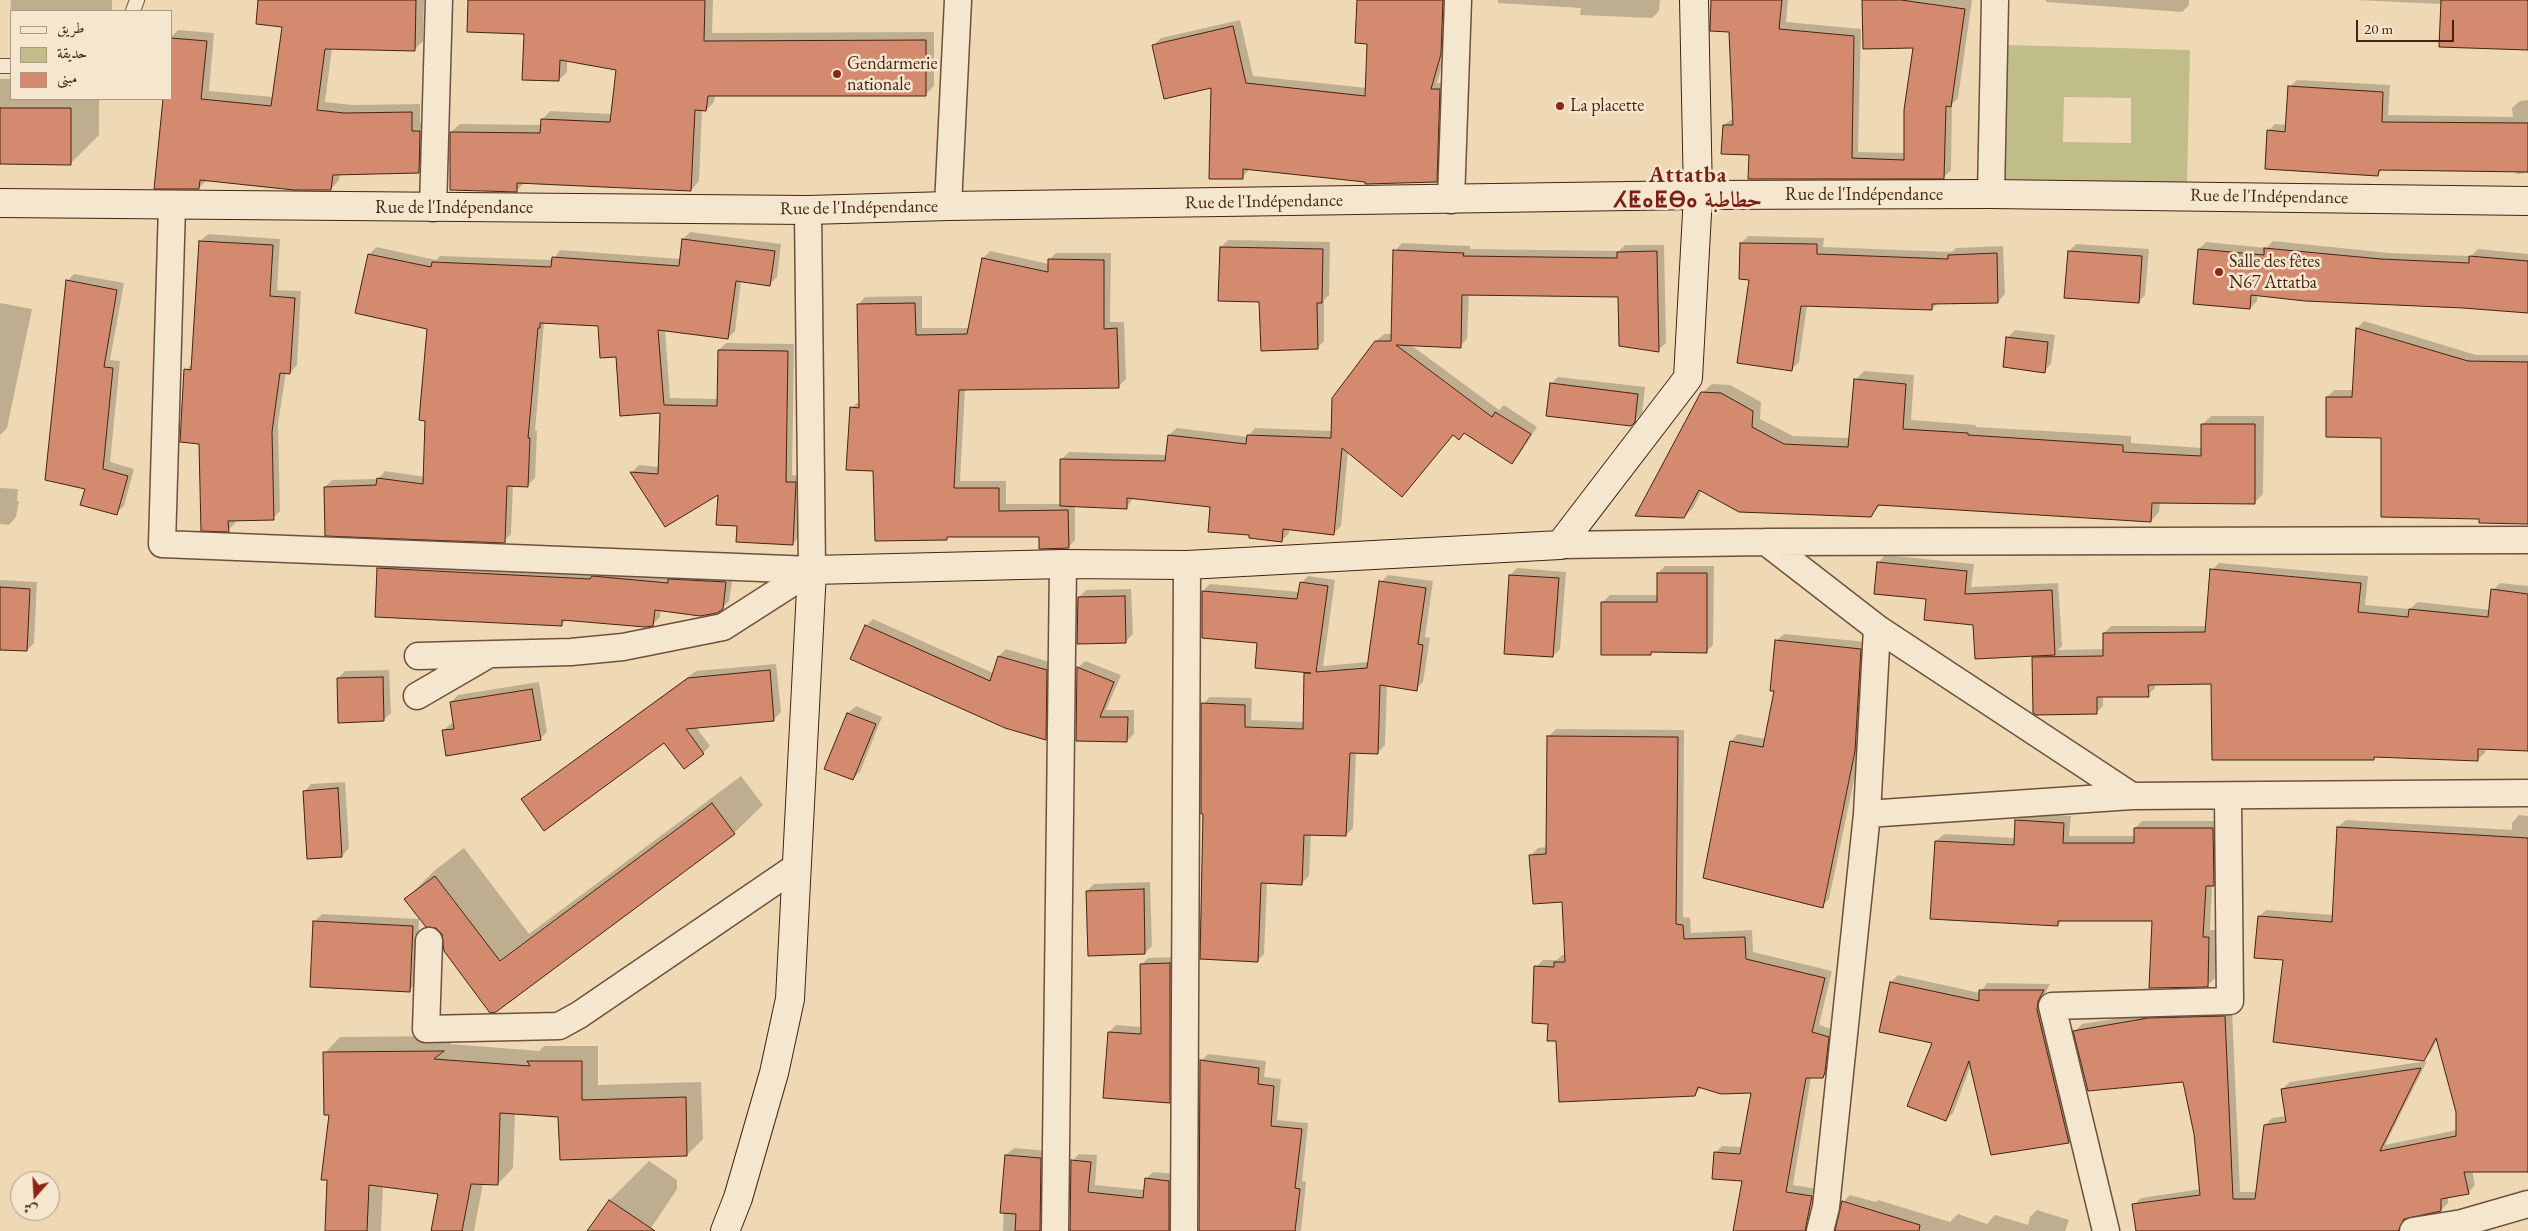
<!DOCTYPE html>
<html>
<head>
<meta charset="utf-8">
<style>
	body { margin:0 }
	#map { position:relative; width:2528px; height:1231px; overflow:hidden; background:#efd9b5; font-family:"EB Garamond",Amiri,serif }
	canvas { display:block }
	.legend { position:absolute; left:10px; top:10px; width:162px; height:90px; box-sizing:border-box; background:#f5e6cf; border:1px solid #ae9884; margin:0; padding:6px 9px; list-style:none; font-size:15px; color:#442313 }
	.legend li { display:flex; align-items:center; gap:10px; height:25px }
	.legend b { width:25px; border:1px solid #ae9884 }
	.north { position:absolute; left:10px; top:1171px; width:50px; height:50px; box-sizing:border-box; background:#f5e6cf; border:1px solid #ae9884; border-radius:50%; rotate:199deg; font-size:14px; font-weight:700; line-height:20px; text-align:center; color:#442313 }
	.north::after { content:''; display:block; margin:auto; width:18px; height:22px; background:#8f2418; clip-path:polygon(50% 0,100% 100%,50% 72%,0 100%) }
	.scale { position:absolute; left:2356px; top:20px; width:98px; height:22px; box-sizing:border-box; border:2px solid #442313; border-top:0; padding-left:6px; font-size:15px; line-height:18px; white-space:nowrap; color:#442313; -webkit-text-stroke:4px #f5e6cf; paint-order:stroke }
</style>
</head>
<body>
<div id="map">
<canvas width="2528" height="1231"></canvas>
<ul class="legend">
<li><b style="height:6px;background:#f5e6cf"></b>طريق</li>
<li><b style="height:14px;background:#c1bd88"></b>حديقة</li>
<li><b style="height:14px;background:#d38a6e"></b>مبنى</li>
</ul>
<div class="north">ش</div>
<div class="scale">20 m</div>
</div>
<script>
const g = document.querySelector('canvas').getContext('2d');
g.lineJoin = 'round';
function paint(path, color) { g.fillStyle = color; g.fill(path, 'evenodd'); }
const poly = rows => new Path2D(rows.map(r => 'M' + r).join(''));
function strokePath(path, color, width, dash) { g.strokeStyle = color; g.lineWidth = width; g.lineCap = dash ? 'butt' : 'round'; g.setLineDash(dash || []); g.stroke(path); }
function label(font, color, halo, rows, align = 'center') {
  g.font = font + ' "EB Garamond",Amiri,"Noto Sans Tifinagh",serif'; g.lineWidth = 5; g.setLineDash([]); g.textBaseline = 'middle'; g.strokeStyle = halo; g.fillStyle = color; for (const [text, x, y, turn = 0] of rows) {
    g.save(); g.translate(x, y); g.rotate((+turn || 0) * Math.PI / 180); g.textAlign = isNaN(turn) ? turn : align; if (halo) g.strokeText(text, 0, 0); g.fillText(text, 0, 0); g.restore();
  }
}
paint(poly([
	[2007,45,2190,50,2187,184,2004,179],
	[2064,97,2131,98,2131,143,2063,142]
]), '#c1bd88');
paint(poly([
	[11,0,112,0,112,11,11,11,10,17],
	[259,0,424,0,423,41,415,49,332,48,325,102,353,105,420,104,420,123,428,123,427,164,418,172,340,173,339,180,331,189,207,180,199,188,155,187,164,99,171,99,171,37,178,30,214,33,209,91,273,97,283,26],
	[469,0,713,0,712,33,934,32,934,86,926,94,715,95,714,102,706,110,702,110,699,181,691,190,525,182,517,190,451,132,460,124,542,125,542,120,550,111,612,114,618,69,567,60,567,72,559,80,525,33],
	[1358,0,1449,0,1448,46,1437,83,1446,83,1443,174,1436,181,1366,181,1250,168,1242,178,1212,87,1154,45,1161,38,1240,20,1253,76,1367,88,1368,43],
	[1498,0,1660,0,1659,11,1652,18,1580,15,1581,8,1498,3],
	[1713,0,1788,0,1786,22,1861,29,1858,152,1906,153,1915,47,1863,0,1972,0,1958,98,1952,104,1951,170,1944,177,1751,154,1724,125,1734,118,1730,31],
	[2046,0,2189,0,2189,5,2182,12,2046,2],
	[2355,0,2528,0,2528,49,2442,4],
	[0,79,11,79,11,99,99,99,99,135,70,164,0,163],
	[2297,80,2390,85,2388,115,2513,117,2512,108,2520,101,2528,100,2528,173,2516,174,2516,171,2384,168,2378,174,2268,131,2275,124,2287,125,2289,87],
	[690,232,781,244,777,277,770,284,741,281,735,331,728,338,665,330,670,398,718,399,719,350,726,343,794,344,792,475,803,476,800,536,793,543,738,525,720,493,666,526,632,472,639,465,660,467,661,412,617,356,599,325,544,322,535,431,537,431,535,478,528,485,513,485,511,534,504,541,325,487,332,480,378,479,385,471,425,477,429,328,369,255,376,247,436,260,440,256,553,260,560,250,681,259,683,239],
	[208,234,280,239,277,290,301,291,297,365,290,373,286,372,278,424,280,511,273,518,235,519,235,523,228,530,200,443,186,370,193,363,200,241],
	[1748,236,1824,238,1823,247,1952,252,1956,248,2003,246,2005,294,1998,302,1938,303,1932,309,1807,305,1799,362,1792,369,1750,278,1741,243],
	[1228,240,1330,242,1329,295,1324,300,1324,341,1317,348,1260,301,1221,247],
	[2273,241,2389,253,2471,256,2478,249,2528,254,2528,312,2257,295,2257,301,2250,308,2199,249,2206,242,2266,248],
	[1402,243,1470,246,1470,249,1619,251,1625,245,1664,245,1666,343,1658,350,1619,296,1469,294,1467,339,1460,346,1411,345,1499,410,1504,405,1537,427,1519,455,1512,462,1465,433,1459,438,1454,434,1402,495,1348,451,1341,526,1334,533,1289,529,1289,533,1282,541,1251,534,1211,506,1134,497,1127,507,1075,506,1075,540,1068,547,1040,535,950,535,946,539,875,470,851,408,860,401,858,305,865,297,922,296,922,328,970,328,983,258,990,251,1049,264,1049,260,1056,253,1111,253,1110,322,1124,322,1126,379,1119,386,965,389,960,481,1006,481,1006,504,1061,504,1062,459,1069,452,1167,455,1169,435,1177,428,1248,437,1255,428,1332,431,1376,341,1384,334,1392,334,1395,251],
	[2076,244,2149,249,2145,295,2138,302,2069,251],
	[74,274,124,283,110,360,120,361,110,462,134,469,124,506,116,513,86,488,67,281],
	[0,303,32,309,7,428,0,435],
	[2364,321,2476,355,2528,355,2528,522,2480,518,2383,437,2327,397,2334,390,2353,390,2357,328],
	[2015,330,2055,335,2051,364,2044,371,2004,366,2008,337],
	[1864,371,1914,375,1911,420,1976,425,1976,427,2131,436,2131,443,2202,448,2202,425,2211,416,2264,416,2263,494,2254,503,2160,502,2159,512,2151,521,1881,504,1871,515,1702,490,1693,508,1684,517,1702,393,1712,384,1730,385,1761,402,1760,419,1793,436,1850,438,1855,380],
	[1558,377,1645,387,1642,413,1631,425,1551,384],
	[0,488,18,489,17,501,19,501,16,517,9,525,0,524],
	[1885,555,1974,564,1971,587,2058,583,2062,646,2058,650,2104,649,2104,633,2111,626,2207,626,2212,570,2219,563,2368,576,2365,605,2410,609,2418,602,2490,610,2493,590,2500,583,2528,586,2528,750,2485,748,2485,753,2477,760,2376,756,2374,758,2213,682,2155,683,2155,688,2148,695,2103,696,2103,706,2096,713,2033,657,2036,654,1927,598,1878,563],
	[386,561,733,575,729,601,722,608,661,609,660,617,653,624,567,619,561,625,379,568],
	[1665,566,1714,566,1713,645,1706,652,1653,651,1651,654,1602,603,1610,595,1658,595,1658,573],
	[1517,568,1566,572,1560,649,1553,656,1510,575],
	[1388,575,1433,581,1425,637,1430,638,1423,682,1416,689,1387,685,1385,745,1378,752,1356,752,1353,828,1346,835,1311,834,1309,876,1302,883,1267,882,1264,954,1257,961,1204,813,1203,704,1210,697,1252,698,1251,720,1304,722,1306,674,1308,671,1259,642,1203,591,1210,584,1300,592,1301,583,1308,576,1335,580,1323,666,1369,662,1381,582],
	[0,580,37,582,34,643,27,650,0,648],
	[1131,589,1133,634,1126,641,1079,597,1086,590],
	[873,619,993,673,999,656,1006,649,1053,663,1053,732,1046,739,866,626],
	[1784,634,1867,642,1862,742,1829,899,1822,906,1731,741,1738,734,1766,739,1775,690,1776,641],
	[1085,661,1121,675,1106,710,1134,710,1134,734,1127,741,1077,740,1078,668],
	[776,664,781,712,774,719,696,727,710,746,703,753,665,741,522,799,696,671],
	[389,670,391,713,383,720,338,678,345,671],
	[539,682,547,732,540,739,443,731,450,724,455,723,451,702,458,695],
	[856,706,882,717,860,772,852,779,826,768,848,713],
	[1556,729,1684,730,1683,917,1690,918,1691,933,1752,930,1753,952,1832,971,1819,1025,1835,1030,1830,1069,1823,1077,1811,1077,1793,1185,1818,1189,1810,1231,1734,1231,1743,1180,1715,1153,1722,1146,1742,1147,1752,1091,1702,1087,1694,1095,1558,1040,1549,1023,1536,967,1543,960,1557,960,1562,955,1566,955,1564,901,1531,855,1538,848,1547,847,1548,737],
	[741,776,763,805,734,833,496,1011,443,933,406,899,435,870,464,848,529,934],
	[345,782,349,848,342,856,304,792,311,784],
	[2024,813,2071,816,2069,836,2135,836,2135,828,2142,821,2220,821,2221,878,2212,885,2210,930,2216,930,2215,978,2208,985,2153,920,2062,920,2058,925,1936,841,1944,834,2015,838,2016,821],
	[2519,815,2528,816,2528,1171,2472,1170,2475,1185,2468,1193,2448,1197,2448,1203,2441,1210,2406,1218,2407,1231,2138,1231,2134,1205,2141,1198,2201,1189,2195,1134,2184,1080,2075,1031,2082,1024,2156,1012,2232,1010,2240,1192,2257,1192,2265,1125,2272,1118,2287,1116,2282,1089,2290,1082,2427,1061,2385,1145,2457,1130,2457,1112,2437,1039,2431,1052,2424,1059,2284,959,2259,917,2266,910,2334,915,2338,827,2346,820,2512,830,2512,823],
	[1150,882,1152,946,1145,953,1087,891,1094,884],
	[322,914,419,919,417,983,409,990,315,921],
	[1177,957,1176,1095,1169,1102,1109,1032,1116,1025,1142,1027,1141,965,1148,958],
	[1898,975,1980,993,1987,983,2050,984,2045,993,2044,1002,2076,1135,2069,1142,1992,1154,1971,1065,1953,1113,1946,1120,1934,1042,1891,982],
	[458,1036,450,1044,539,1051,544,1046,598,1046,598,1085,701,1082,703,1139,687,1155,559,1116,515,1113,513,1168,498,1184,483,1183,474,1231,433,1231,440,1193,383,1186,381,1231,326,1231,330,1113,325,1053,340,1037],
	[1208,1054,1266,1061,1264,1077,1281,1079,1277,1120,1308,1123,1302,1181,1306,1182,1301,1231,1200,1231,1201,1061],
	[1014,1148,1048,1151,1049,1231,1003,1231,1006,1155],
	[1079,1154,1097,1155,1095,1185,1145,1190,1146,1179,1153,1172,1176,1174,1178,1231,1071,1231,1072,1161],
	[649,1161,677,1180,677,1189,649,1231,589,1231,610,1200],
	[1850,1195,1876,1202,1878,1200,1950,1222,1958,1214,1987,1224,1995,1215,2028,1225,2030,1217,2037,1210,2069,1220,2065,1231,1837,1231,1843,1202]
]), '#0003');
const building = poly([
	[258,0,416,0,415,51,325,49,317,110,344,113,412,112,412,131,420,131,419,173,333,175,331,190,294,190,200,180,199,189,154,189,163,99,171,99,171,38,207,41,201,99,271,106,282,27,256,24,258,0],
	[468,0,705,0,704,41,926,40,926,96,708,96,706,111,695,110,691,191,517,183,517,192,450,190,450,132,540,133,541,119,610,122,616,70,560,60,559,81,522,80,524,34,467,32,468,0],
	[1357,0,1443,0,1441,54,1431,89,1440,89,1437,182,1365,184,1365,182,1243,169,1243,179,1209,179,1211,88,1164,99,1152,45,1233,26,1246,83,1365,96,1367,44,1355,43,1357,0],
	[1711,0,1782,0,1779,29,1854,36,1852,158,1904,160,1904,110,1913,48,1863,49,1862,0,1901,0,1965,9,1951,107,1946,106,1944,179,1748,179,1749,155,1721,154,1723,125,1733,125,1729,32,1710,31,1711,0],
	[2441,0,2528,0,2528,50,2439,47,2441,0],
	[2288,86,2383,92,2382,122,2528,123,2528,172,2379,170,2378,176,2265,169,2267,130,2285,132,2288,86],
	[0,108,71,108,71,165,0,164,0,108],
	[682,239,775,251,770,286,736,281,728,339,658,330,664,405,717,406,718,350,788,351,786,482,796,482,793,545,736,542,737,526,716,525,718,495,665,527,630,472,658,474,660,413,620,416,616,357,600,358,598,326,540,323,540,328,538,328,528,438,530,438,528,487,507,486,505,543,325,536,324,487,376,485,377,478,423,484,425,421,419,420,427,329,355,313,368,254,431,267,432,262,551,267,552,257,679,266,682,239],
	[199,241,273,245,270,296,295,298,290,374,280,373,272,432,274,520,228,521,229,532,201,531,199,444,180,442,184,369,191,370,199,241],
	[1740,243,1817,244,1817,254,1948,259,1948,255,1997,253,1998,303,1932,304,1932,310,1801,306,1792,371,1737,363,1749,280,1739,279,1740,243],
	[1220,247,1323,249,1322,303,1317,303,1318,349,1261,351,1259,302,1218,301,1220,247],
	[2264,248,2381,259,2469,263,2469,256,2528,261,2528,313,2463,308,2305,301,2251,295,2250,309,2193,304,2198,249,2264,255,2264,248],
	[1393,250,1464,253,1463,256,1617,258,1617,252,1657,251,1659,352,1619,346,1618,297,1462,295,1461,348,1396,345,1492,417,1495,412,1531,434,1512,464,1464,433,1459,440,1453,435,1402,497,1342,448,1334,535,1283,529,1282,542,1249,538,1249,535,1208,532,1210,507,1127,498,1127,509,1060,506,1060,459,1165,461,1168,435,1246,444,1247,435,1331,438,1332,398,1375,341,1391,341,1393,250],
	[2068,251,2142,256,2139,303,2064,298,2068,251],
	[982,258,1048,272,1048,259,1104,260,1104,329,1117,328,1119,388,959,390,954,488,999,488,999,511,1068,510,1069,548,1039,549,1039,537,947,537,947,540,875,541,873,471,846,470,850,407,859,408,857,304,915,303,916,335,967,334,982,258],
	[66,280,117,290,104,367,113,368,103,469,128,476,117,515,80,505,85,489,45,480,66,280],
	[2356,328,2468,361,2528,362,2528,524,2479,523,2479,519,2381,517,2381,438,2326,437,2326,397,2352,397,2356,328],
	[2006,337,2048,342,2045,373,2003,367,2006,337],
	[1854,379,1906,384,1903,429,1968,433,1968,435,2123,445,2123,452,2201,456,2201,424,2255,424,2255,504,2152,503,2151,522,1878,505,1871,517,1739,512,1699,490,1684,518,1635,516,1701,392,1721,393,1753,411,1752,427,1784,444,1848,447,1854,379],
	[1550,383,1638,394,1635,422,1631,426,1546,416,1550,383],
	[1877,562,1967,571,1965,594,2052,590,2055,655,1975,659,1973,625,1924,620,1926,599,1874,594,1877,562],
	[377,568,590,579,592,576,668,583,668,579,726,582,723,609,717,613,700,616,655,610,653,626,645,627,562,620,562,626,375,617,377,568],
	[2210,569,2361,583,2358,612,2408,617,2409,609,2488,617,2491,589,2528,594,2528,751,2478,749,2478,761,2374,757,2374,760,2212,760,2211,684,2148,685,2149,697,2097,697,2097,714,2036,715,2033,713,2032,657,2103,656,2103,633,2205,632,2210,569],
	[1657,573,1707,573,1707,653,1651,652,1651,655,1601,655,1601,602,1657,602,1657,573],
	[1509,575,1559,578,1553,657,1504,654,1509,575],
	[1379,581,1426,588,1418,644,1423,645,1417,691,1380,685,1378,754,1350,753,1346,836,1304,835,1302,885,1261,883,1258,962,1200,959,1203,814,1201,814,1201,703,1245,705,1245,727,1303,729,1304,673,1311,673,1255,668,1257,643,1202,638,1202,591,1297,599,1300,582,1328,586,1316,672,1367,668,1379,581],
	[0,587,30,589,27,651,0,650,0,587],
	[1125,596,1126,643,1077,644,1078,597,1125,596],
	[865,625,990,681,998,656,1047,670,1046,740,1005,728,850,659,865,625],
	[1775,640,1861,649,1855,751,1823,908,1703,878,1730,741,1763,747,1774,691,1770,691,1775,640],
	[1077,667,1114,682,1100,717,1128,717,1127,742,1076,741,1077,667],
	[770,670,774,721,686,729,704,754,684,769,664,743,544,831,521,799,688,678,770,670],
	[383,677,384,721,338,723,337,678,383,677],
	[532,689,541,740,446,756,442,730,454,729,450,702,532,689],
	[847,713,876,724,853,780,824,769,847,713],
	[1547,736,1678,737,1676,924,1683,925,1684,939,1745,937,1746,959,1825,978,1812,1032,1829,1037,1825,1072,1823,1078,1806,1078,1786,1192,1812,1196,1805,1231,1733,1231,1742,1181,1712,1179,1714,1152,1740,1154,1751,1093,1721,1094,1698,1087,1695,1096,1559,1102,1556,1041,1547,1041,1548,1024,1532,1023,1534,966,1554,967,1554,962,1565,962,1562,902,1533,904,1529,855,1546,854,1547,736],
	[338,788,342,857,307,859,303,791,338,788],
	[712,803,735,834,496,1012,490,1013,444,951,442,934,436,928,426,927,404,899,435,876,500,961,712,803],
	[2015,820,2064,823,2063,843,2134,843,2134,828,2213,828,2214,886,2206,886,2203,937,2209,937,2208,987,2149,988,2152,921,2058,921,2058,926,1930,919,1935,841,2014,845,2015,820],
	[2337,827,2528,838,2528,1172,2464,1172,2469,1194,2441,1199,2441,1211,2404,1219,2398,1231,2136,1231,2132,1204,2200,1195,2194,1134,2183,1082,2088,1091,2073,1031,2148,1018,2225,1016,2233,1199,2255,1199,2264,1125,2286,1122,2281,1089,2421,1068,2380,1151,2456,1136,2456,1112,2436,1038,2424,1061,2273,1042,2283,960,2254,958,2258,916,2332,922,2337,827],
	[1144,889,1145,954,1088,956,1086,891,1144,889],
	[313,921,413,926,410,992,310,987,313,921],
	[1170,963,1170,1103,1103,1098,1108,1032,1141,1034,1140,964,1170,963],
	[1890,982,1979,1001,1979,990,2044,990,2038,1001,2037,1010,2069,1143,1991,1155,1969,1061,1946,1121,1907,1106,1932,1043,1879,1032,1890,982],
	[444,1051,434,1059,530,1066,527,1061,582,1061,582,1100,686,1097,687,1156,560,1160,558,1117,500,1113,498,1185,471,1184,462,1231,431,1231,438,1194,369,1185,367,1231,325,1231,327,1180,321,1180,329,1115,324,1115,323,1052,444,1051],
	[1200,1060,1259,1068,1258,1084,1274,1086,1271,1126,1302,1129,1295,1188,1300,1189,1295,1231,1199,1231,1200,1060],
	[1005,1155,1041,1158,1040,1231,1015,1231,1016,1214,1000,1213,1005,1155],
	[1071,1160,1091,1162,1088,1192,1143,1198,1145,1178,1169,1181,1169,1231,1070,1231,1071,1160],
	[609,1200,655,1231,587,1231,609,1200],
	[1842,1201,1920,1225,1919,1231,1835,1231,1842,1201]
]);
paint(building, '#d38a6e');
strokePath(building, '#442313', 1);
const service = poly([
	[133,11,137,0],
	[0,66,11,66]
]);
const minor = poly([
	[1991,194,1995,0],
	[1451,200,1458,0],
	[172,206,162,544,812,570],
	[948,206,958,0],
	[433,208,439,0],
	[808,210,812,570],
	[1766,542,1877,628,2132,796,2528,793],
	[1560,545,1766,542,2528,540],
	[1877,628,1867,814,2132,796],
	[418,656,571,652,623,647,723,627,812,570],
	[417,696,486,656],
	[429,941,426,1029,559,1026,579,1015,796,867],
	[1055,1231,1063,564],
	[1184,1231,1187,565],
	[1820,1231,1826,1207,1867,814],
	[2106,1231,2052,1006,2230,1001,2228,797],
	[2413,1231,2462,1223,2528,1204]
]);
const secondary = poly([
	[0,203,808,210,948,206,1698,195,1991,194,2528,201],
	[725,1231,738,1198,774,1073,790,999,812,570,1063,564,1187,565,1560,545,1688,378,1698,195,1694,0]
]);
strokePath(service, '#6f503c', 16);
strokePath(minor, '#6f503c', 29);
strokePath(secondary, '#442313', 30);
strokePath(service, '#f5e6cf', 14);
strokePath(minor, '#f5e6cf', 26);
strokePath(secondary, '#f5e6cf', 28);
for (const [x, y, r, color] of [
	[837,74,5,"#8f2418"],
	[1560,106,5,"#8f2418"],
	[2219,272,5,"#8f2418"]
]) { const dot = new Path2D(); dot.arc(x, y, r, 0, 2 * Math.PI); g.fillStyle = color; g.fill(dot); strokePath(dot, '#f5e6cf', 2); }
label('18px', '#442313', '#f5e6cf', [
	["Gendarmerie",847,64],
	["nationale",847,85],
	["La placette",1570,106],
	["Salle des fêtes",2229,262],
	["N67 Attatba",2229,283]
], 'left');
label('18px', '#442313', '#f5e6cf', [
	["Rue de l'Indépendance",1864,195],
	["Rue de l'Indépendance",2269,197,1],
	["Rue de l'Indépendance",1264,202,-1],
	["Rue de l'Indépendance",454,208],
	["Rue de l'Indépendance",859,208,-1]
]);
g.letterSpacing = '1px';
label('bold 22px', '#7a1f14', '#f5e6cf', [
	["Attatba",1688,176],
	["ⵃⵟⴰⵟⴱⴰ حطاطبة",1688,201]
]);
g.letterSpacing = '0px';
</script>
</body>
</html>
